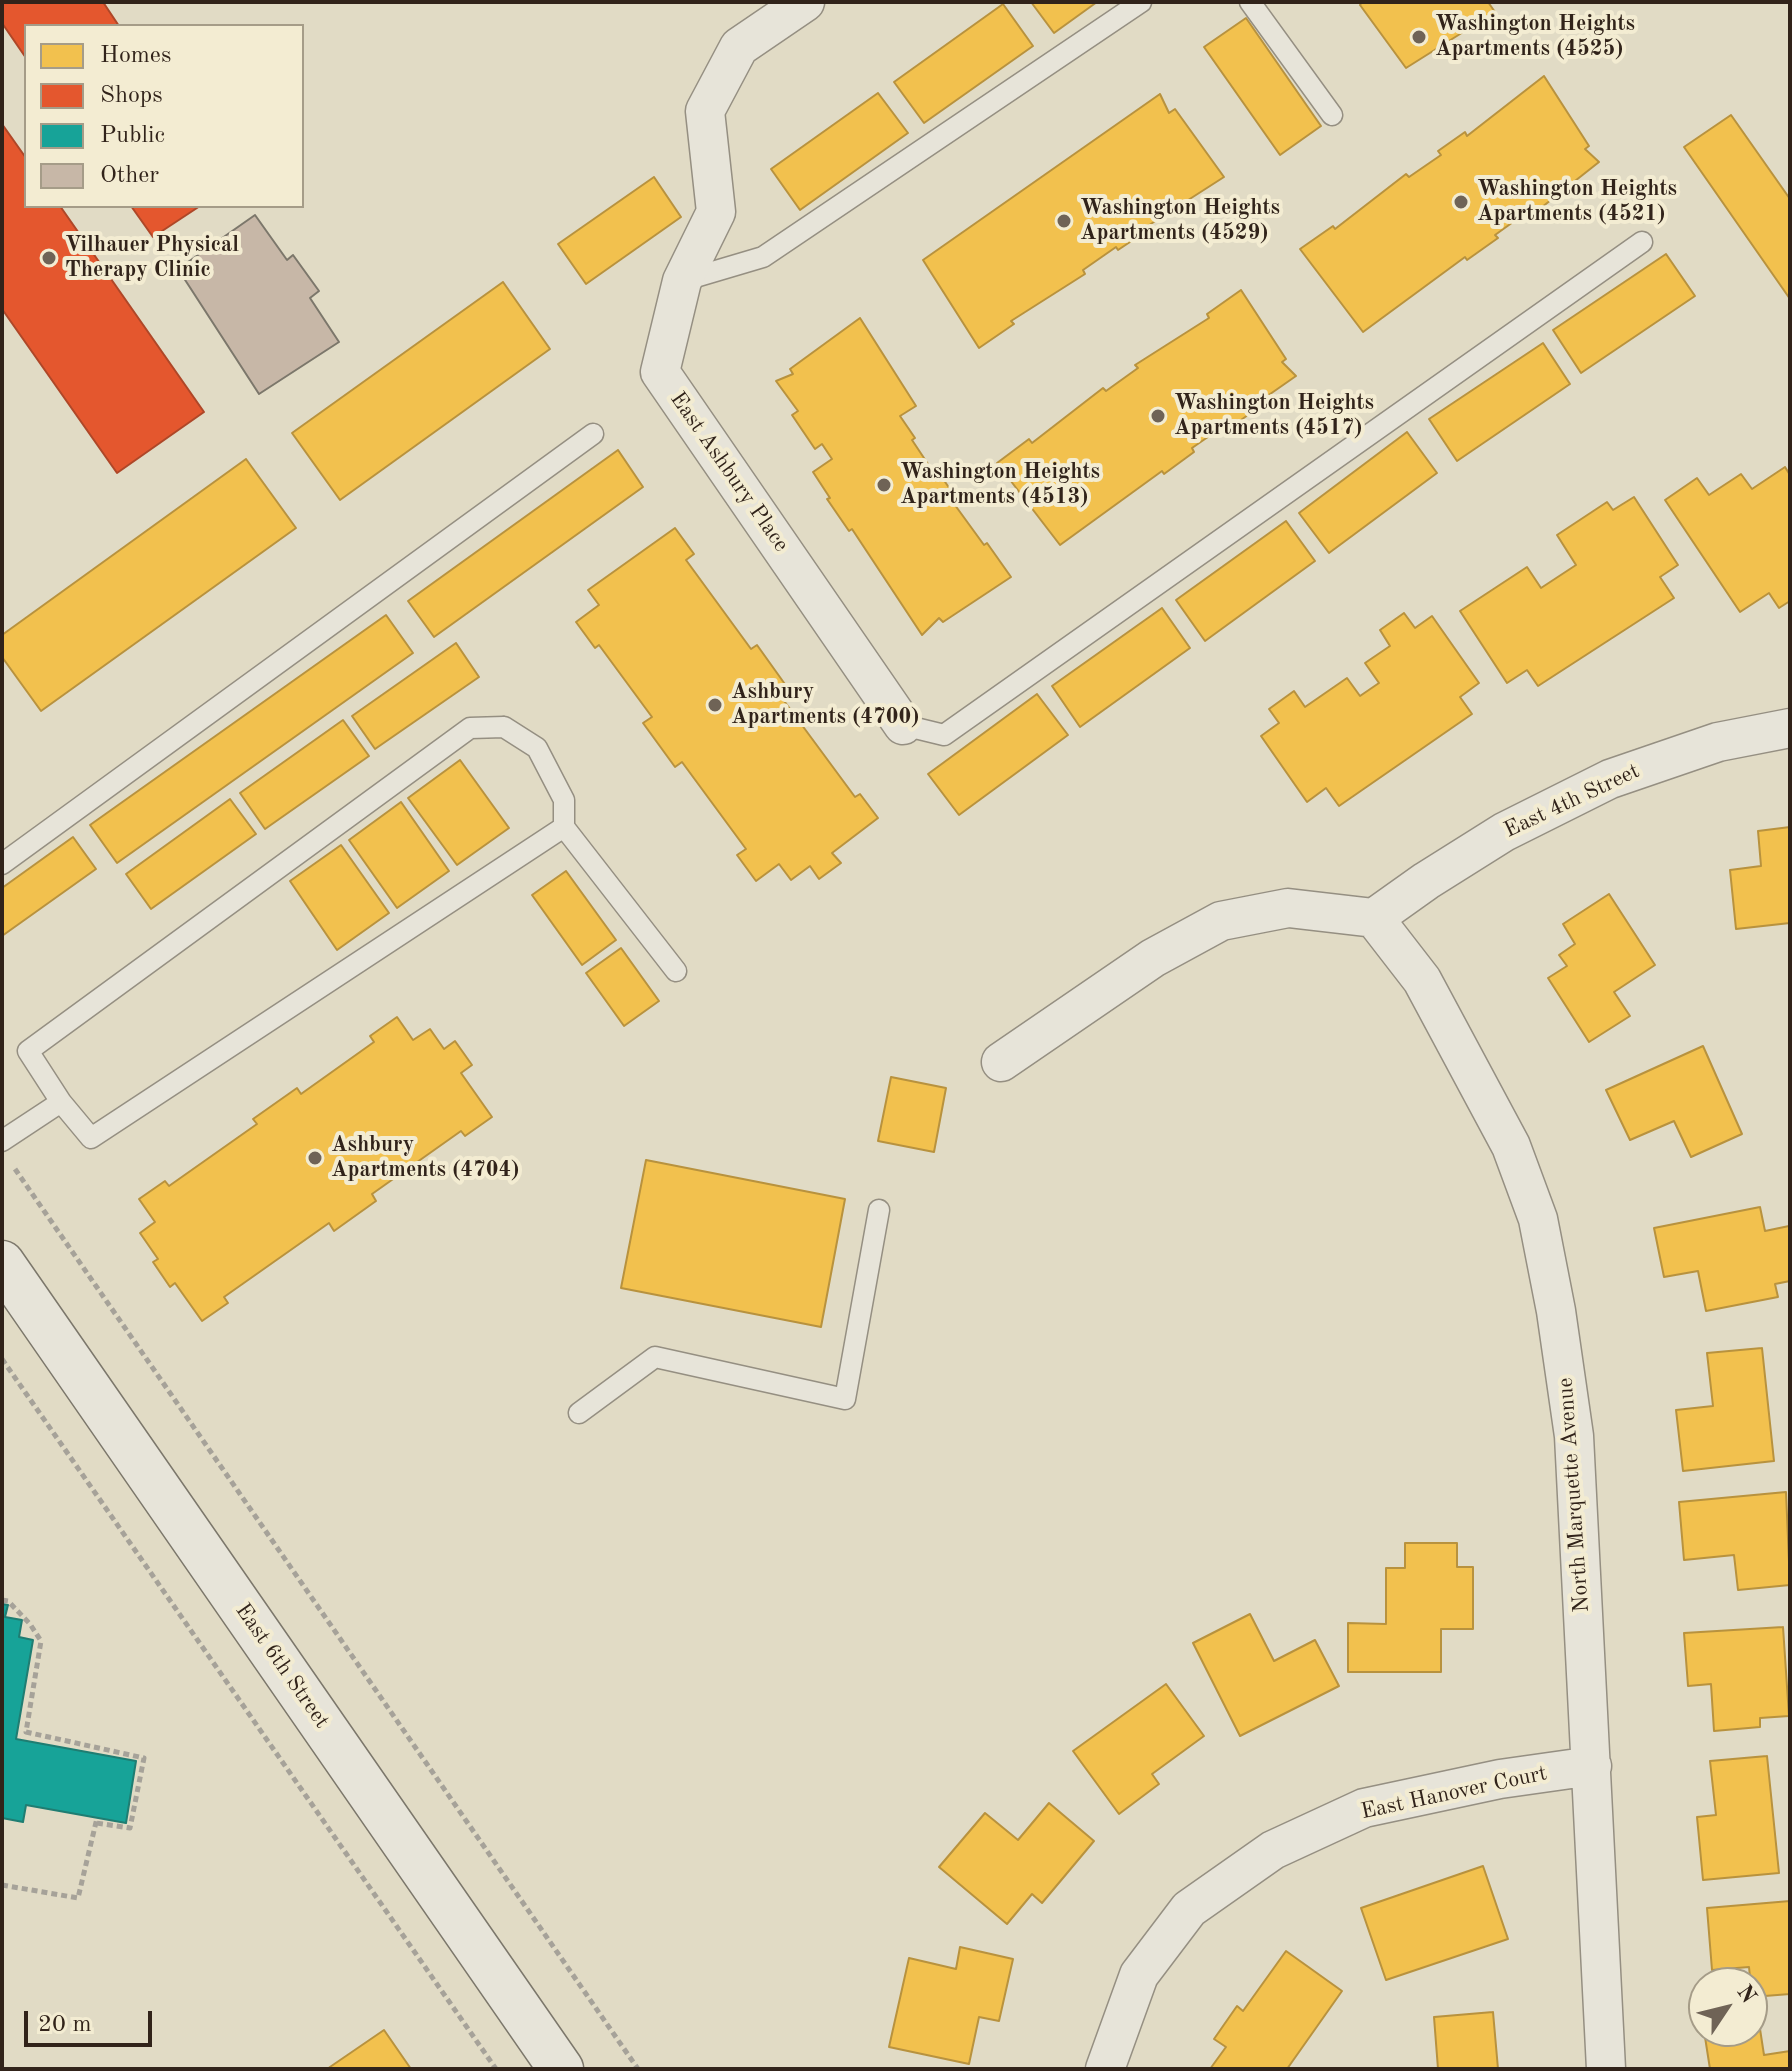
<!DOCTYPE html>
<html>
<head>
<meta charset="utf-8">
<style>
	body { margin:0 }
	#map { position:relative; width:1792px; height:2071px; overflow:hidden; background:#e1dbc5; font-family:"Old Standard TT",serif }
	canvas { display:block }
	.frame { position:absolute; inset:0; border:4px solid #31231a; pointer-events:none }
	.legend { position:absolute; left:24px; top:24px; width:280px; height:184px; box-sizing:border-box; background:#f3ecd2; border:2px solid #a59c88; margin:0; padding:10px 14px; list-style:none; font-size:24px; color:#31231a }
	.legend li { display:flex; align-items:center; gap:16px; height:40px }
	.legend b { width:40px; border:2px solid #a59c88 }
	.north { position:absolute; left:1688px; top:1967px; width:80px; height:80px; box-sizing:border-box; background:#f3ecd2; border:2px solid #a59c88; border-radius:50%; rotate:55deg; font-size:22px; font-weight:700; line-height:32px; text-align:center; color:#31231a }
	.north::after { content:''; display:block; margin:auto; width:28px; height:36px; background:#6f6356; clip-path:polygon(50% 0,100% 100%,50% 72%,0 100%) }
	.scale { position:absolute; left:24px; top:2011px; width:128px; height:36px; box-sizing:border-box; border:4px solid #31231a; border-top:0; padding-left:10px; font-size:24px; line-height:28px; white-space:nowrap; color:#31231a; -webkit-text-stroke:6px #f3ecd2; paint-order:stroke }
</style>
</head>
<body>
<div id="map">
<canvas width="1792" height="2071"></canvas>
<div class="frame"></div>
<ul class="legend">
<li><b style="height:22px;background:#f2c14e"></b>Homes</li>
<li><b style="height:22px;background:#e4572e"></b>Shops</li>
<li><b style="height:22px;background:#17a398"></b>Public</li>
<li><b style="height:22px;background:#c7b7a7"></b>Other</li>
</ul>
<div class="north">N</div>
<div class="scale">20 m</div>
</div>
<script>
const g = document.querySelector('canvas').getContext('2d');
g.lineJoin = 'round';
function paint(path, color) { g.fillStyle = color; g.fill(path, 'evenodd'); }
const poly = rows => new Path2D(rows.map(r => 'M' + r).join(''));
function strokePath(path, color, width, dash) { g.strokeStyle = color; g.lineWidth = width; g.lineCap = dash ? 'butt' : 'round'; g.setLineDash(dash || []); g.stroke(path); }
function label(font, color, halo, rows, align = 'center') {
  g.font = font + ' "Old Standard TT",serif'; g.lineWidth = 8; g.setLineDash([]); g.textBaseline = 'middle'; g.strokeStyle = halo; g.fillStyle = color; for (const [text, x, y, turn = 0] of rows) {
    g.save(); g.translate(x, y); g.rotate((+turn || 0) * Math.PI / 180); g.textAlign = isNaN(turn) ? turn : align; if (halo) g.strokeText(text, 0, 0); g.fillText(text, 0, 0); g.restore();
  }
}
const homes = poly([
	[1031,2,1097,2,1054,33,1031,2],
	[1362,2,1488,2,1495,12,1406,68,1360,5,1362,2],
	[1003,4,1033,46,924,123,894,82,1003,4],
	[1246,18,1321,126,1280,155,1204,47,1246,18],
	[1544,76,1589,146,1585,149,1599,162,1537,211,1534,207,1495,235,1498,238,1467,260,1465,257,1363,332,1300,249,1333,226,1335,229,1406,174,1409,177,1441,155,1438,151,1465,132,1467,136,1544,76],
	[878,93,908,133,800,210,771,169,878,93],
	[1160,94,1169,113,1175,109,1224,177,1143,229,1145,232,1118,250,1116,247,1083,270,1085,274,1011,321,1014,324,979,348,923,260,1160,94],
	[1731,115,1790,199,1790,299,1684,147,1731,115],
	[654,177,681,217,586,284,558,244,654,177],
	[1666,254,1695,296,1581,373,1553,330,1666,254],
	[503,282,550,349,340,500,292,433,503,282],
	[1241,290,1286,359,1282,362,1296,376,1263,399,1266,402,1234,425,1231,421,1192,448,1194,452,1164,474,1162,471,1060,545,997,463,1029,439,1032,443,1103,388,1106,391,1138,368,1135,365,1209,318,1207,314,1241,290],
	[860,318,916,406,900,416,915,438,912,440,934,473,937,470,956,498,952,501,984,545,987,543,1011,577,943,622,939,618,922,635,852,529,849,531,827,499,830,498,813,472,832,459,822,444,815,449,792,415,798,411,776,381,793,374,790,369,860,318],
	[1543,343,1570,384,1457,461,1429,419,1543,343],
	[1407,432,1437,473,1329,553,1299,513,1407,432],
	[618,450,643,487,434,637,408,601,618,450],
	[246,459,296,528,41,711,2,657,2,635,246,459],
	[1785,467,1790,475,1790,601,1779,608,1769,593,1740,612,1665,500,1697,478,1709,495,1741,474,1752,489,1785,467],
	[1634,497,1678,565,1660,577,1674,598,1538,686,1527,670,1507,683,1460,611,1527,567,1541,588,1576,565,1557,535,1607,502,1613,510,1634,497],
	[1286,521,1315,561,1205,641,1176,600,1286,521],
	[675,528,694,554,686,560,751,649,757,645,787,687,779,694,855,797,860,794,878,818,832,853,841,863,819,879,810,866,791,880,779,864,756,881,737,855,746,849,682,762,675,767,643,723,652,717,599,645,595,648,576,622,599,605,588,590,675,528],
	[1162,608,1190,648,1080,727,1052,686,1162,608],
	[1404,613,1415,628,1432,616,1479,683,1460,697,1472,714,1339,806,1326,788,1307,802,1261,736,1279,723,1269,709,1294,691,1305,707,1347,678,1360,696,1379,683,1365,663,1390,646,1380,630,1404,613],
	[386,615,413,653,117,863,90,825,386,615],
	[456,643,479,677,375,749,352,716,456,643],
	[1037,694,1068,735,959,815,928,774,1037,694],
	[343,720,369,756,265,829,240,793,343,720],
	[460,760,509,828,457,865,408,798,460,760],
	[230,799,256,834,151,909,126,874,230,799],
	[401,802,449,871,397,908,349,840,401,802],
	[1790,827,1790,923,1736,929,1730,870,1761,866,1758,831,1790,827],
	[73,837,96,869,2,936,2,888,73,837],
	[341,845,389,913,337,950,290,881,341,845],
	[566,871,616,940,582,965,532,895,566,871],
	[1609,894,1655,965,1614,992,1630,1016,1589,1042,1548,978,1567,966,1559,955,1575,944,1563,924,1609,894],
	[621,948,659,1001,624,1026,586,973,621,948],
	[397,1017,413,1040,430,1029,444,1049,455,1041,472,1065,461,1073,492,1117,465,1136,461,1131,372,1194,376,1201,334,1231,329,1223,224,1297,228,1303,202,1321,175,1283,170,1287,153,1262,158,1259,140,1233,155,1222,139,1199,165,1181,169,1186,257,1124,253,1119,297,1088,301,1094,374,1042,370,1036,397,1017],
	[1703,1046,1742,1134,1691,1157,1674,1121,1630,1140,1606,1090,1703,1046],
	[891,1077,946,1088,934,1152,878,1141,891,1077],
	[646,1160,845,1199,821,1327,621,1288,646,1160],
	[1760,1207,1765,1231,1789,1226,1790,1230,1790,1281,1775,1284,1778,1297,1706,1311,1698,1271,1664,1277,1654,1228,1760,1207],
	[1762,1348,1774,1461,1683,1471,1676,1410,1713,1406,1707,1353,1762,1348],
	[1786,1492,1790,1585,1738,1590,1734,1555,1684,1560,1679,1502,1786,1492],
	[1405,1543,1457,1543,1457,1567,1473,1567,1473,1629,1441,1629,1441,1672,1348,1672,1348,1623,1386,1624,1386,1568,1405,1568,1405,1543],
	[1250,1614,1274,1661,1315,1640,1339,1686,1240,1736,1193,1643,1250,1614],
	[1783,1627,1789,1716,1760,1718,1760,1727,1714,1731,1711,1684,1688,1686,1684,1633,1783,1627],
	[1166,1684,1204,1736,1152,1774,1159,1784,1119,1814,1073,1751,1166,1684],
	[1767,1756,1779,1873,1703,1880,1697,1817,1716,1815,1710,1761,1767,1756],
	[1049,1803,1094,1841,1042,1903,1032,1894,1007,1924,939,1867,985,1813,1018,1840,1049,1803],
	[1483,1866,1508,1939,1386,1980,1361,1908,1483,1866],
	[1790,1901,1790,1994,1752,1997,1749,1967,1712,1970,1707,1908,1790,1901],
	[960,1947,1013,1959,999,2021,979,2017,969,2064,889,2047,909,1958,956,1969,960,1947],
	[1286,1951,1342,1991,1287,2069,1210,2069,1226,2047,1214,2039,1237,2006,1243,2011,1286,1951],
	[1493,2012,1498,2069,1438,2069,1434,2017,1493,2012],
	[1760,2029,1764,2055,1790,2051,1790,2069,1710,2069,1705,2037,1760,2029],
	[384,2030,411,2069,327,2069,384,2030]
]);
paint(homes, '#f2c14e');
strokePath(homes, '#b8923e', 2);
const shops = poly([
	[2,2,103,2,119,26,26,26,26,58,2,23,2,2],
	[2,124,26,158,26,206,60,206,204,412,117,473,2,309,2,124],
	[131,206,200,206,153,237,131,206]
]);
paint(shops, '#e4572e');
strokePath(shops, '#ae4728', 2);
const public = poly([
	[2,1604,8,1605,5,1617,22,1620,19,1637,33,1640,16,1739,136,1761,126,1823,26,1805,23,1822,2,1818,2,1604]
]);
paint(public, '#17a398');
strokePath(public, '#1f7d72', 2);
const building = poly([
	[255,215,287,260,293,255,319,291,310,298,339,342,259,394,178,269,255,215]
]);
paint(building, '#c7b7a7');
strokePath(building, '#7c776b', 2);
const service = poly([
	[1250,2,1332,115],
	[682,281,763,257,1141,2],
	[903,725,944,735,1642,242],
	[504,727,537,748,564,800,564,827,91,1138,61,1102,28,1051,470,728,504,727],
	[564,827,676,971],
	[2,864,593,434],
	[2,1141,61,1102],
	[579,1413,655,1357,845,1399,879,1210]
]);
const minor = poly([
	[805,2,739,47,705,111,716,212,682,281,660,372,903,725],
	[1374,918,1422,980,1511,1146,1538,1219,1556,1311,1574,1436,1606,2069],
	[1374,918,1426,881,1504,832,1610,779,1718,742,1790,728],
	[1001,1062,1153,958,1221,921,1288,908,1374,918],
	[1105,2069,1139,1975,1189,1909,1273,1850,1364,1808,1500,1779,1592,1766]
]);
const secondary = poly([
	[2,1263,561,2069]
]);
strokePath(service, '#958f82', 23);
strokePath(minor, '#958f82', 41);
strokePath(secondary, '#7c776b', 47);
strokePath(poly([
	[15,1169,638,2069],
	[2,1359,496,2069],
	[2,1600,8,1601,30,1624,41,1641,26,1732,144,1758,130,1828,96,1823],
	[2,1885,78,1898,97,1818]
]), '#a6a299', 5, [6, 4]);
strokePath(service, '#e7e4d9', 20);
strokePath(minor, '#e7e4d9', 38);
strokePath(secondary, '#e7e4d9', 44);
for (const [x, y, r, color] of [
	[1419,37,8,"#6f6356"],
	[1461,202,8,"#6f6356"],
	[1064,221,8,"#6f6356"],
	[49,258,8,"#6f6356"],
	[1158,416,8,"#6f6356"],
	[884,485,8,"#6f6356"],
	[715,705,8,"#6f6356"],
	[315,1158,8,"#6f6356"]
]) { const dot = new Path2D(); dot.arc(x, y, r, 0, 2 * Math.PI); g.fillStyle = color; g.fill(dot); strokePath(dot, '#f3ecd2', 3); }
label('bold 22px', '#31231a', '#f3ecd2', [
	["Washington Heights",1435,24],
	["Apartments (4525)",1435,49],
	["Washington Heights",1477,189],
	["Apartments (4521)",1477,214],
	["Washington Heights",1080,208],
	["Apartments (4529)",1080,233],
	["Vilhauer Physical",65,245],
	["Therapy Clinic",65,270],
	["Washington Heights",1174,403],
	["Apartments (4517)",1174,428],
	["Washington Heights",900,472],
	["Apartments (4513)",900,497],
	["Ashbury",731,692],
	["Apartments (4700)",731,717],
	["Ashbury",331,1145],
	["Apartments (4704)",331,1170]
], 'left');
label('22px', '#31231a', '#f3ecd2', [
	["East Ashbury Place",729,472,55],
	["East 4th Street",1572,801,-25],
	["North Marquette Avenue",1574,1495,-94],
	["East 6th Street",282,1666,55],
	["East Hanover Court",1454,1793,-12]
]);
</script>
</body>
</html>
